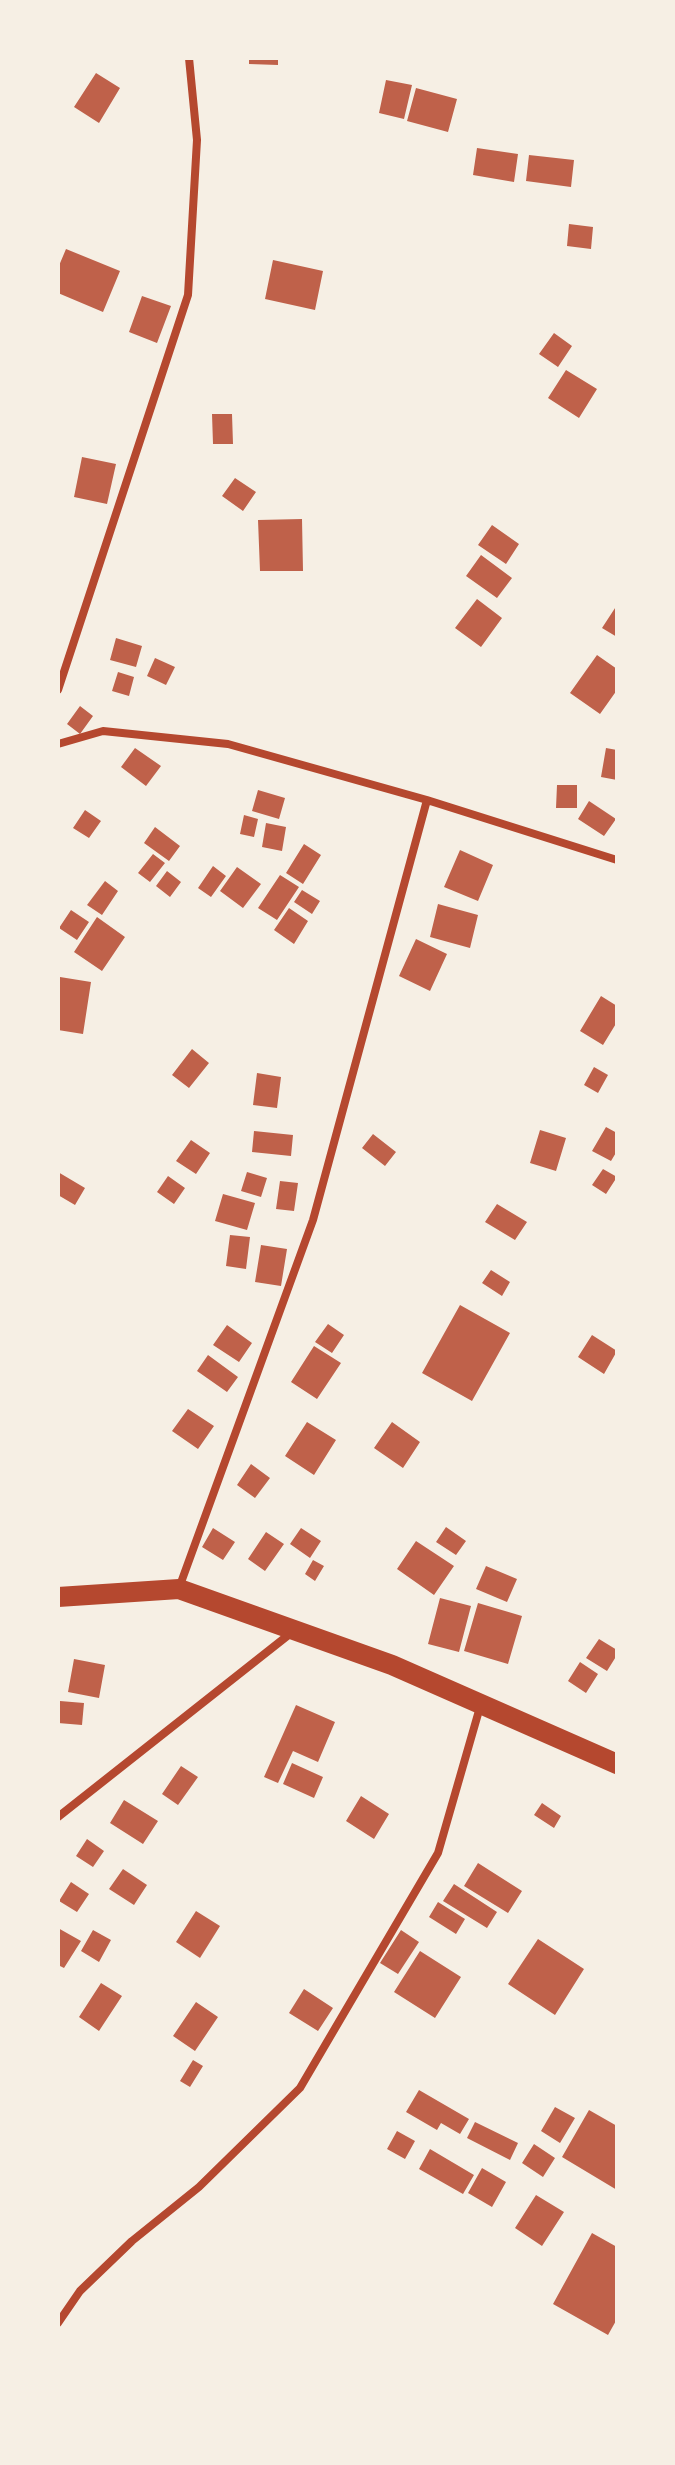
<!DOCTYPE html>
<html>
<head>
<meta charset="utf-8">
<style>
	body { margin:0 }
	#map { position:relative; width:675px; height:2465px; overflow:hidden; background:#f6efe4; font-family:Overpass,sans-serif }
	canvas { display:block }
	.frame { position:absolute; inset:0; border:60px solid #f6efe4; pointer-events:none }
</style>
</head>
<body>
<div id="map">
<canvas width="675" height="2465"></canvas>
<div class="frame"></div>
</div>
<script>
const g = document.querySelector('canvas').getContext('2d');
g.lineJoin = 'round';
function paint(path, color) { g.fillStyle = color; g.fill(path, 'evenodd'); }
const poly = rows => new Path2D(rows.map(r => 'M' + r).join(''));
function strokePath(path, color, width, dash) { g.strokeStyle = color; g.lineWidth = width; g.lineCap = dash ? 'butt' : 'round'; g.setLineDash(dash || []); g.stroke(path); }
paint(poly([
	[249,58,278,58,278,65,249,64],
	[96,73,120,88,99,123,74,107],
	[386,80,412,85,404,119,379,113],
	[416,88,457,99,448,132,407,121],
	[477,148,518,154,514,182,473,175],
	[529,155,574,160,571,187,526,181],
	[569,224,593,227,591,249,567,246],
	[66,249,120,271,103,312,58,293,58,268],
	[273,260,323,271,315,310,265,299],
	[142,296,171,306,157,343,129,332],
	[554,333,572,346,558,367,539,354],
	[566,370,597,389,579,418,548,398],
	[212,414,232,414,233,444,213,444],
	[82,457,116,464,107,504,74,497],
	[235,478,256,492,243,511,222,496],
	[302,519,303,571,260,571,258,520],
	[492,525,519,544,506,564,478,545],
	[481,555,512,578,497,598,466,576],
	[477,599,502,618,481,647,455,628],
	[617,605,617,637,602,628],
	[116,638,142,646,136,667,110,660],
	[597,655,617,669,617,690,600,714,570,693],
	[155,658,175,667,166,685,147,676],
	[118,672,134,677,129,696,112,691],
	[80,706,93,716,80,734,67,724],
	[135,748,161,766,146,786,121,767],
	[606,748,617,750,617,780,601,777],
	[557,785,577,785,577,808,556,808],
	[258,790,285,798,279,819,252,811],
	[589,801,616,819,604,836,578,819],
	[85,810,101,821,89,838,73,828],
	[244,815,258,819,254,837,240,834],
	[266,823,286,827,282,851,262,847],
	[155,827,180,846,169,861,144,843],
	[304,844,321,855,303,884,286,873],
	[460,850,493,865,478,901,444,887],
	[153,854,165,863,150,882,138,873],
	[213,866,226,876,211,897,198,888],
	[237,867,261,884,243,908,220,891],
	[167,871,181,882,170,897,156,886],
	[280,875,299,887,277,920,258,908],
	[105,881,118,891,102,915,87,905],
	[302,890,320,901,312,914,294,902],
	[438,904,478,915,470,948,430,937],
	[289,908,308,921,294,944,274,930],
	[71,910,89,922,77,940,59,928],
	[97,917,125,937,102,971,74,952],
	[416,939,447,954,430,991,399,976],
	[60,977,91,982,83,1034,58,1030,58,992],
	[601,996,617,1006,617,1022,603,1045,580,1031],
	[192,1049,209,1063,189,1088,172,1075],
	[594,1067,608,1075,598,1093,584,1085],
	[257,1073,281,1077,277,1108,253,1105],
	[606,1127,617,1133,617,1151,611,1161,592,1151],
	[540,1130,566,1138,556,1171,530,1163],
	[254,1131,293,1135,291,1156,252,1152],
	[373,1134,396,1152,385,1166,362,1148],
	[191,1140,210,1153,196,1174,176,1161],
	[603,1169,617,1177,606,1194,592,1185],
	[58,1172,85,1188,75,1205,58,1195],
	[247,1172,267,1178,261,1197,241,1191],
	[168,1176,185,1188,174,1204,157,1192],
	[280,1181,298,1183,294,1211,276,1209],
	[223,1194,255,1203,247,1230,215,1221],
	[497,1204,527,1222,515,1240,485,1222],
	[230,1235,250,1237,246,1269,226,1266],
	[261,1245,287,1249,281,1286,255,1282],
	[491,1270,510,1282,502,1296,482,1283],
	[460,1305,510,1333,472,1401,422,1373],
	[328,1324,344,1335,332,1353,315,1342],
	[227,1325,252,1343,239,1362,213,1345],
	[592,1335,617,1351,604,1374,578,1357],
	[314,1346,341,1363,317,1399,291,1382],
	[208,1355,238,1377,227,1392,197,1371],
	[188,1409,214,1426,198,1449,172,1431],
	[307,1422,336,1440,314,1475,285,1456],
	[392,1422,420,1442,403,1468,374,1448],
	[251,1464,270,1478,255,1498,237,1485],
	[446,1527,466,1541,456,1555,436,1542],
	[213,1528,235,1542,223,1560,202,1547],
	[301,1528,321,1541,310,1558,290,1544],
	[266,1532,284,1544,265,1571,248,1559],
	[416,1541,454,1566,434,1595,397,1569],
	[313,1560,324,1566,315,1581,305,1574],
	[486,1566,517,1579,507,1602,476,1589],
	[440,1598,471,1606,459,1652,428,1644],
	[478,1603,522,1616,508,1664,464,1651],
	[599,1639,617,1650,617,1655,607,1671,586,1658],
	[74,1659,105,1665,99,1698,68,1692],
	[580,1662,598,1674,586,1693,568,1681],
	[60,1701,84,1703,82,1725,58,1723],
	[296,1705,335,1722,318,1762,293,1751,278,1783,264,1777],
	[292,1763,323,1777,314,1798,283,1784],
	[181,1766,198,1777,178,1805,162,1794],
	[361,1796,389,1814,374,1839,346,1821],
	[124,1800,158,1821,143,1844,110,1823],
	[542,1803,561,1816,554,1828,534,1815],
	[87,1839,104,1851,93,1867,76,1856],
	[478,1863,522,1891,508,1913,464,1886],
	[123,1869,147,1885,134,1905,109,1889],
	[71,1882,89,1894,77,1912,59,1901],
	[454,1884,497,1912,487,1928,443,1901],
	[438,1902,465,1919,456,1934,429,1917],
	[196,1911,220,1926,200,1958,176,1942],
	[58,1928,81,1941,64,1968,58,1965],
	[93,1930,111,1940,99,1962,81,1951],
	[401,1930,419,1942,398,1974,380,1963],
	[538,1939,584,1969,555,2015,508,1984],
	[420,1951,461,1977,435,2018,394,1992],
	[101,1983,122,1996,99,2031,79,2017],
	[304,1989,333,2008,318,2031,289,2013],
	[196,2002,218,2017,195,2051,173,2036],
	[193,2060,203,2066,190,2087,180,2081],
	[419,2090,469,2119,460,2134,441,2123,437,2130,406,2112],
	[555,2107,575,2118,560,2143,541,2131],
	[589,2110,617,2126,617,2190,562,2157],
	[475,2122,518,2143,510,2160,467,2138],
	[397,2131,415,2141,405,2159,387,2149],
	[534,2144,555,2158,543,2177,522,2163],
	[430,2149,474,2175,463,2194,419,2169],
	[482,2168,506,2182,492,2207,468,2193],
	[536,2195,564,2212,542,2246,515,2228],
	[592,2233,617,2247,617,2319,608,2335,553,2304]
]), '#bf614a');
strokePath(poly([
	[58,690,188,295,197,140,189,58],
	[58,744,103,731,228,744,427,800,617,860],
	[179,1588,313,1220,427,800],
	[58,1817,291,1633],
	[58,2323,80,2291,132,2241,199,2187,300,2088,438,1853,480,1707]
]), '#b5482f', 8);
strokePath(poly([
	[58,1597,179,1589,392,1665,617,1764]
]), '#b5482f', 20);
</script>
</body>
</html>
